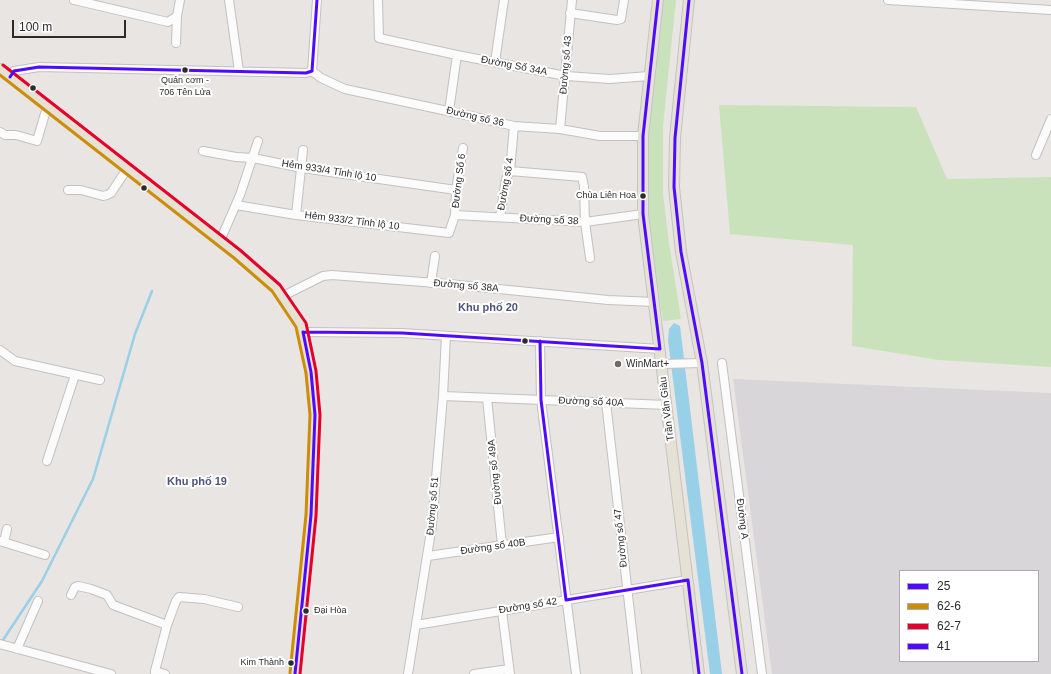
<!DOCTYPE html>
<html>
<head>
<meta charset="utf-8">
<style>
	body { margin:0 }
	#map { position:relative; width:1051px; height:674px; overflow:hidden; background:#e8e5e2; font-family:Helvetica,sans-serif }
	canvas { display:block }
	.legend { position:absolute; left:899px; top:570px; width:140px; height:92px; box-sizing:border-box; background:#fff; border:1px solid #aaa; margin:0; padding:5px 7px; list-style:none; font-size:12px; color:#2b2b2b }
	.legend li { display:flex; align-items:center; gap:8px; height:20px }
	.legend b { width:20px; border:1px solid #aaa }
	.scale { position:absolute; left:12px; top:20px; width:114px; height:18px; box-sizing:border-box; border:2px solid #2b2b2b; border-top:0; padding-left:5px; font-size:12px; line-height:14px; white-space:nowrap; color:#2b2b2b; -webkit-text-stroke:3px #fff; paint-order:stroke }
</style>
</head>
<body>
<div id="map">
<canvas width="1051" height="674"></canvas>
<ul class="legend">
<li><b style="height:5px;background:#4f0aff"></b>25</li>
<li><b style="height:5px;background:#ce8d09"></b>62-6</li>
<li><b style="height:5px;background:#e4002b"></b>62-7</li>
<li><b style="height:5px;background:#4f0aff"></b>41</li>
</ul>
<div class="scale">100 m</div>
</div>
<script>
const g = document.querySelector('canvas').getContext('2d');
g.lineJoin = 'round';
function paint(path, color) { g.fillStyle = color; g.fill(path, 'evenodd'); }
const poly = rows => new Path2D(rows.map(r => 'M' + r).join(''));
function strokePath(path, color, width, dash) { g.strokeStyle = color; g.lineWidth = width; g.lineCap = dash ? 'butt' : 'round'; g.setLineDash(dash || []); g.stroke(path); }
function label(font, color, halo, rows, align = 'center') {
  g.font = font + ' Helvetica,sans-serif'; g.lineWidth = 4; g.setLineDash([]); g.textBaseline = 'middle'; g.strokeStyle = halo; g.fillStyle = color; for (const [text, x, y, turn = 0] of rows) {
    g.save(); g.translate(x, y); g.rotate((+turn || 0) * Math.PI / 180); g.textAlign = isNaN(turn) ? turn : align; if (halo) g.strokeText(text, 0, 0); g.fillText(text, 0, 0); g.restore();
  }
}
paint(poly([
	[733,379,1051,393,1051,674,772,674],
	[900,571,1038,571,1038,661,900,661]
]), '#d9d6d9');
paint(poly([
	[662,0,676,0,663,126,663,194,669,243,681,319,663,321,651,240,647,185,647,131],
	[719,105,916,107,947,179,1051,177,1051,367,939,360,852,346,853,245,730,234]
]), '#cae2bc');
paint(poly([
	[674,323,680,326,722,674,710,674,668,340,669,329]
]), '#98d0e7');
strokePath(poly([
	[1,643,42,581,93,479,135,334,152,291]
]), '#98d0e7', 2.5);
const minor = poly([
	[74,0,168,22,177,16,180,0],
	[229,0,239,71],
	[378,0,379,38,457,55,566,76,610,79,649,76],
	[888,0,1051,10],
	[570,13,617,20,621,19,624,0],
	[176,43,177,16],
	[495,62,504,0],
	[312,71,321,78,345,89,466,115,514,126,560,129,600,136,643,136],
	[312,71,317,0],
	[10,77,14,71,39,67,306,73,312,71],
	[449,111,457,55],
	[560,129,572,0],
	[0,132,5,135,16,135,37,141,47,107],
	[203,151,236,157,253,158,302,168,456,190],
	[1036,155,1051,119],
	[510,171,582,177,584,186,585,222,590,258],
	[68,190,81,190,103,196,107,195,111,193,127,169],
	[236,205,296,215,449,233,455,215,456,190,463,148],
	[296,215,303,150],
	[455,215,585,222,643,214],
	[500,217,506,179,510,171,514,126],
	[220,241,240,195,258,141],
	[431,283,435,256],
	[283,296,323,276,332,275,449,284,608,300,654,302],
	[303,332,402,333,660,349],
	[540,341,541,400,576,674],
	[0,350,15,361,100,380],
	[722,363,762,674],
	[662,364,702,363],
	[443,396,667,405],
	[487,398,502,545],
	[606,402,637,674],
	[47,461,75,375],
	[0,541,45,555],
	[4,542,7,529],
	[428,556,559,537],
	[71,595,75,587,78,586,91,589,107,595,113,605,167,625],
	[502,611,510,674],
	[416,625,688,580],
	[0,644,111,674],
	[17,649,38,601],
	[155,671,167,625,176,601,179,597,204,599,238,607],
	[155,674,155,671,165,674],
	[408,674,432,525,443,396,446,336],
	[474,674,509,669]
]);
const major = poly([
	[658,0,643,136,643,214,699,674],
	[689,0,675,138,674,187,681,252,702,363,742,674],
	[0,69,237,254,276,288,301,325,306,346,311,372,315,415,311,515,295,674]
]);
strokePath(minor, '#c2c1c2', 10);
strokePath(major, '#c5c3c2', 12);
strokePath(minor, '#fcfbfb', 8);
strokePath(major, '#e5e2d5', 10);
strokePath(poly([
	[689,0,675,138,674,187,681,252,702,363,742,674],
	[303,332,402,333,660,349,643,214,643,136,658,0],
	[540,341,541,400,566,600,688,580,699,674],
	[295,674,311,515,315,415,311,372,303,332]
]), '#4f0aff', 3);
strokePath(poly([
	[0,75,234,258,272,291,296,327,306,373,310,415,306,515,290,673]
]), '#ce8d09', 3);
strokePath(poly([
	[3,65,240,250,280,285,306,323,316,371,320,415,316,516,300,674]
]), '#e4002b', 3);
strokePath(poly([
	[312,71,317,0],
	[10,77,14,71,39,67,306,73,312,71]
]), '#4f0aff', 3);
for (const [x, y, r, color] of [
	[185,70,3.5,"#2b2b2b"],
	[33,88,3.5,"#2b2b2b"],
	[144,188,3.5,"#2b2b2b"],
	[643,196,3.5,"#2b2b2b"],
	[525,341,3.5,"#2b2b2b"],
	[618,364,4,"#6d6c6b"],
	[306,611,3.5,"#2b2b2b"],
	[291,663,3.5,"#2b2b2b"]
]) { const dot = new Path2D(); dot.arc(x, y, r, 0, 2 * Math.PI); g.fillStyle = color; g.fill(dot); strokePath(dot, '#fff', 1.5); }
label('9px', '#2b2b2b', '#fff', [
	["Quán cơm -",185,81,"center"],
	["706 Tên Lửa",185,93,"center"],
	["Chùa Liên Hoa",636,196],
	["Đại Hòa",314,611,"left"],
	["Kim Thành",284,663]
], 'right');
label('10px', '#2b2b2b', '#fff', [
	["Đường số 43",566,65,-85],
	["Đường Số 34A",514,66,11],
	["Đường số 36",475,117,13],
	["Hẻm 933/4 Tỉnh lộ 10",329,171,9],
	["Đường Số 6",459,181,-83],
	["Đường số 4",506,184,-80],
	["Đường số 38",549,220,3],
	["Hẻm 933/2 Tỉnh lộ 10",352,221,7],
	["Đường số 38A",466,286,5],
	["Đường số 40A",591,402,2],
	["Trần Văn Giàu",667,409,-97],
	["Đường số 49A",495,472,-96],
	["Đường số 51",433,506,-85],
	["Đường A",742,519,83],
	["Đường số 47",621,538,-96],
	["Đường số 40B",493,547,-8],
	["Đường số 42",528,606,-9]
]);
label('10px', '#2b2b2b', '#fff', [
	["WinMart+",626,364]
], 'left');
label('bold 11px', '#4d547a', '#fff', [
	["Khu phố 20",488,308],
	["Khu phố 19",197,482]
]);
</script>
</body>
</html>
